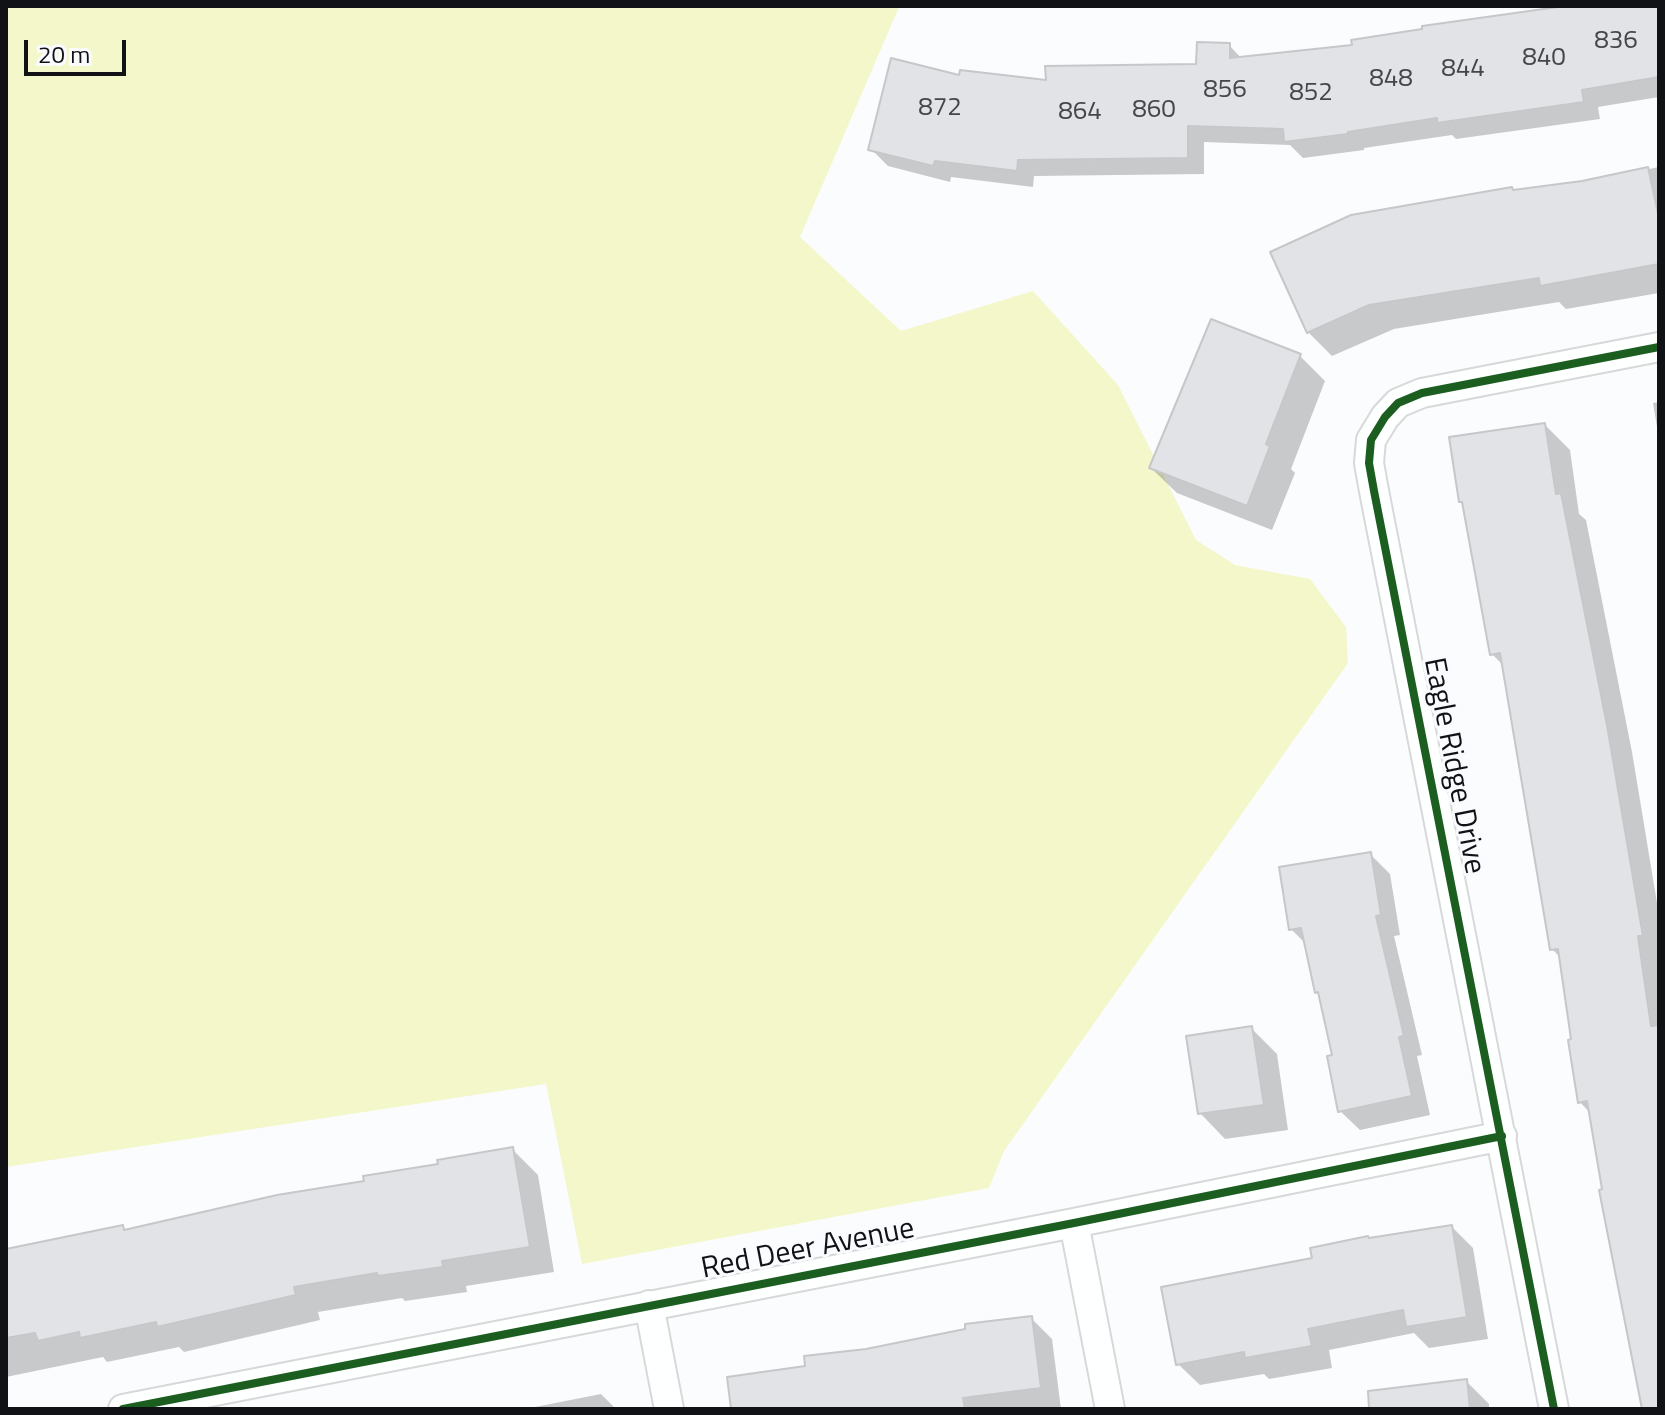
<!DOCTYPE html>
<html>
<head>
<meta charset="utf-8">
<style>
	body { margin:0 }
	#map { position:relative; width:1665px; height:1415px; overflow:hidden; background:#fbfcfe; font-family:"Titillium Web",sans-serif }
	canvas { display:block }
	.frame { position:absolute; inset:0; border:8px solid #111215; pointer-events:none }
	.scale { position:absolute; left:24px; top:40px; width:102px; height:36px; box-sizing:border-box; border:4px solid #111215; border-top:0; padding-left:10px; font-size:24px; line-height:28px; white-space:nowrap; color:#111215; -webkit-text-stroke:6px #fafbff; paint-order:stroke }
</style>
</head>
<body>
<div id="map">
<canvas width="1665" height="1415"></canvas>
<div class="frame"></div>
<div class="scale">20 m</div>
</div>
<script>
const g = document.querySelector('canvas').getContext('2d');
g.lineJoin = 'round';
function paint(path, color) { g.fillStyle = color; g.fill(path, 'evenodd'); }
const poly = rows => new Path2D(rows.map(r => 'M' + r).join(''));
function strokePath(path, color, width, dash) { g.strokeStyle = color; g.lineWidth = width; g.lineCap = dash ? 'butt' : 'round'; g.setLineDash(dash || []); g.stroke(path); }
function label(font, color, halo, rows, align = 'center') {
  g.font = font + ' "Titillium Web",sans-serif'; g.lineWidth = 6; g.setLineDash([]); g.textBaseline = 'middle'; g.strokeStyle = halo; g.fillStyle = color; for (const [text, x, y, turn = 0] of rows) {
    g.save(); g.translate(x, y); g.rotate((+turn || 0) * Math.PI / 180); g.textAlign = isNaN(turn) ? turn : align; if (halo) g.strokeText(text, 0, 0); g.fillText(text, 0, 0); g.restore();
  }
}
paint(poly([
	[6,6,899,7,800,237,901,331,1033,291,1118,385,1196,540,1235,565,1310,579,1346,627,1348,663,1004,1151,989,1188,582,1264,546,1084,6,1167]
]), '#f4f7ca');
paint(poly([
	[1577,6,1659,6,1659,97,1598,107,1600,119,1456,139,1452,135,1364,148,1364,150,1303,158,1290,145,1204,142,1204,174,1034,176,1033,187,951,177,950,182,888,166,871,149,961,78,1048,82,1198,66,1229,45,1242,59,1354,47],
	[1659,167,1659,293,1566,309,1559,302,1394,329,1332,356,1308,332,1514,192,1583,183],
	[1300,356,1325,381,1291,469,1295,473,1272,530,1177,493,1151,468],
	[1659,402,1659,439,1653,403],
	[1545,425,1570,450,1579,514,1586,520,1632,752,1659,915,1659,1409,1642,1409,1601,1192,1604,1191,1591,1114,1580,1102,1574,1041,1561,958,1552,949,1504,666,1492,654,1464,505,1460,502],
	[1371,855,1390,874,1400,935,1394,936,1422,1055,1417,1056,1430,1115,1360,1130,1340,1111,1334,1057,1321,996,1317,992,1307,945,1291,929],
	[1251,1028,1277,1054,1288,1130,1225,1139,1200,1113],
	[512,1149,538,1175,554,1272,466,1286,467,1292,405,1301,402,1298,318,1312,320,1320,184,1352,179,1347,107,1362,103,1357,6,1377,6,1251,122,1227,127,1232,366,1183],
	[1452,1227,1473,1248,1488,1339,1429,1348,1414,1333,1329,1350,1332,1368,1269,1379,1264,1374,1200,1385,1178,1364,1314,1259],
	[1031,1318,1052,1339,1061,1409,733,1409,807,1368,866,1351],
	[1466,1381,1489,1404,1489,1409,1381,1409],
	[601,1394,616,1409,525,1409]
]), '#0003');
const building = poly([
	[1565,6,1659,6,1659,77,1582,90,1584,102,1437,123,1437,118,1348,132,1348,134,1284,142,1283,129,1188,126,1188,158,1018,160,1017,171,935,161,933,166,868,150,891,58,959,75,960,70,1046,80,1045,66,1196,64,1197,42,1230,43,1230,58,1352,45,1351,40,1422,29,1422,26,1565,6],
	[1648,167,1659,218,1659,264,1540,286,1539,278,1369,305,1307,333,1270,252,1351,215,1512,187,1513,190,1582,181,1648,167],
	[1211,319,1301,354,1266,444,1270,446,1247,506,1149,468,1211,319],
	[1545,423,1556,494,1561,493,1607,725,1643,936,1638,936,1651,1026,1659,1025,1659,1409,1642,1409,1599,1190,1602,1189,1587,1101,1578,1103,1568,1040,1571,1039,1558,949,1550,950,1500,653,1490,655,1462,502,1459,502,1449,437,1545,423],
	[1371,852,1381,915,1376,916,1404,1036,1399,1037,1412,1096,1338,1112,1327,1056,1332,1055,1318,992,1315,993,1301,928,1289,930,1279,867,1371,852],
	[1252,1026,1264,1105,1198,1114,1186,1036,1252,1026],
	[513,1147,530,1247,442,1261,443,1267,378,1276,377,1273,294,1287,296,1295,157,1327,156,1322,80,1338,79,1332,38,1341,35,1333,6,1338,6,1249,123,1225,124,1230,277,1195,364,1181,363,1176,438,1164,437,1160,513,1147],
	[1452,1225,1467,1317,1406,1327,1403,1310,1308,1329,1312,1346,1245,1358,1244,1352,1176,1365,1161,1287,1312,1258,1310,1248,1368,1236,1369,1238,1452,1225],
	[1032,1316,1041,1388,963,1398,965,1409,731,1409,727,1377,805,1366,804,1356,866,1349,965,1329,965,1324,1032,1316],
	[1467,1379,1470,1409,1369,1409,1368,1391,1467,1379]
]);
paint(building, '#e2e3e6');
strokePath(building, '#c6c7c9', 2);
const street = poly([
	[1074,1223,1110,1409],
	[649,1305,669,1409],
	[123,1409,1074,1223,1502,1136],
	[1554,1409,1374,491,1369,463,1371,440,1385,417,1398,403,1422,393,1659,347]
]);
strokePath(street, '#d7d8da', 32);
strokePath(street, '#feffff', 28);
strokePath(poly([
	[123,1409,1074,1223,1502,1136],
	[1554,1409,1374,491,1369,463,1371,440,1385,417,1398,403,1422,393,1659,347]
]), '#1b5e20', 8);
label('26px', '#454649', null, [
	["836",1616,42],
	["840",1544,59],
	["844",1463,70],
	["848",1391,80],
	["856",1225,91],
	["852",1311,94],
	["872",940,109],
	["860",1154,111],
	["864",1080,113]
]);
label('30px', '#111215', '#fafbff', [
	["Eagle Ridge Drive",1453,766,79],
	["Red Deer Avenue",808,1250,-11]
]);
</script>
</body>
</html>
